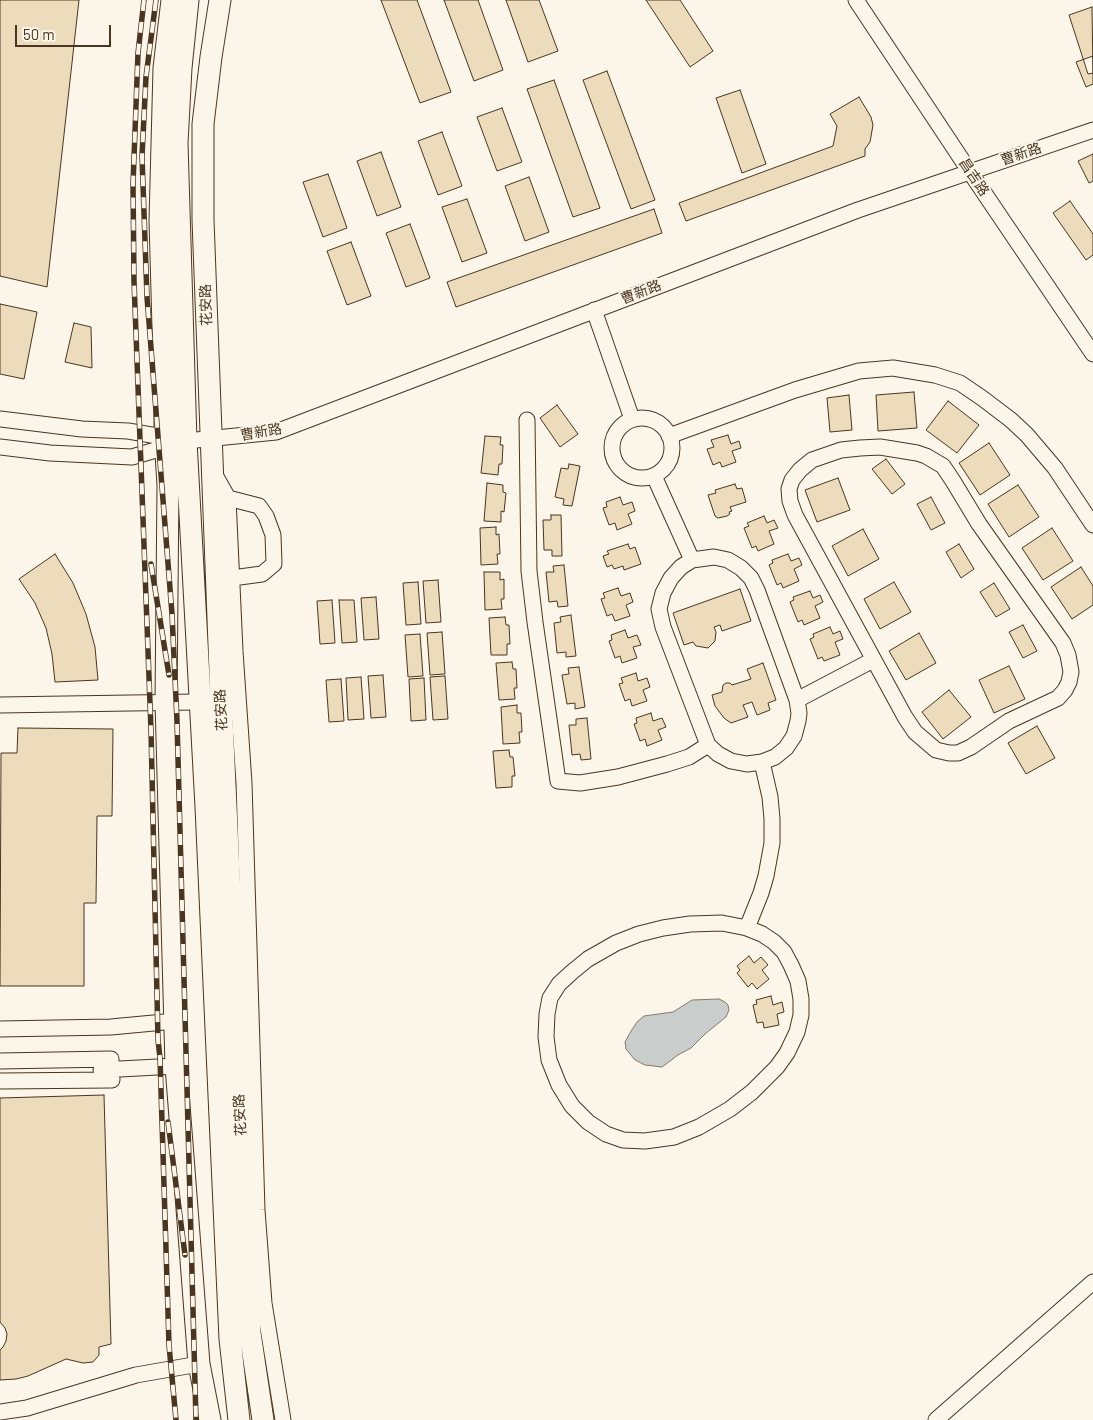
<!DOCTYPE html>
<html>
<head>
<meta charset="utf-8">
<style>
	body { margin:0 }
	#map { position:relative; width:1093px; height:1420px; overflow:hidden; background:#fbf6e9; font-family:Barlow,sans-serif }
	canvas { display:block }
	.scale { position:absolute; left:15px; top:25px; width:96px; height:22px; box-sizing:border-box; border:2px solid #4a3520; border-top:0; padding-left:6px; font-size:15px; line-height:18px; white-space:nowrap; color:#4a3520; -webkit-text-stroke:4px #fbf6e9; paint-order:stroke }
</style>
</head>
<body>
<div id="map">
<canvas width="1093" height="1420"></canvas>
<div class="scale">50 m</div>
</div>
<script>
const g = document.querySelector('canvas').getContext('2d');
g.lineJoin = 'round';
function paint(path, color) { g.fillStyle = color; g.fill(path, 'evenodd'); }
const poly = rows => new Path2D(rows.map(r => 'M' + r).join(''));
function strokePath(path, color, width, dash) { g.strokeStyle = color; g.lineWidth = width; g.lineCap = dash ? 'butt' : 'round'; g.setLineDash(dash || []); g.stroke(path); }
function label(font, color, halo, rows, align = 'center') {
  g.font = font + ' Barlow,"Noto Sans SC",sans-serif'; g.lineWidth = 4; g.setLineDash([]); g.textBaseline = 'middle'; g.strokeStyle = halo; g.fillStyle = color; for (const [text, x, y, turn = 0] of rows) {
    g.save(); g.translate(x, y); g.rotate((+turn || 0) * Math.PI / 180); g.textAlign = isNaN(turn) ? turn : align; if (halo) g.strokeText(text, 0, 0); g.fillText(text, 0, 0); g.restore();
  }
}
const water = poly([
	[719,999,725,1002,728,1005,729,1010,726,1017,705,1034,691,1048,678,1055,662,1067,645,1065,635,1060,626,1049,625,1042,631,1031,637,1022,644,1016,673,1012,692,1000,719,999]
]);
paint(water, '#c9cecd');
strokePath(water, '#887966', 1);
const building = poly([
	[0,0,79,0,47,287,0,276,0,0],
	[381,0,417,0,451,92,420,103,381,0],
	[444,0,478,0,503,70,474,81,444,0],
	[506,0,539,0,558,51,528,62,506,0],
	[646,0,680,0,713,51,690,67,646,0],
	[1092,7,1093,73,1088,74,1069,15,1092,7],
	[1093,56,1093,84,1086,87,1076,62,1093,56],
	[607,71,655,200,631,209,583,80,607,71],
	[554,80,600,208,573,217,527,89,554,80],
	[740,90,766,164,742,173,716,98,740,90],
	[859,97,871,117,873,125,870,142,865,149,865,156,686,221,679,203,833,146,837,126,830,114,859,97],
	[502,108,522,162,497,171,477,117,502,108],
	[442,132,462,186,438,195,418,141,442,132],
	[381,152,401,207,377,216,357,161,381,152],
	[1093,154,1093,181,1089,183,1078,161,1093,154],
	[328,174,347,228,323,237,303,182,328,174],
	[529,177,549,232,525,241,505,186,529,177],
	[467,199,487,253,462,262,442,207,467,199],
	[1070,201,1093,234,1093,255,1086,260,1053,213,1070,201],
	[654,209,662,233,456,307,447,282,654,209],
	[410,224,430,278,406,287,386,233,410,224],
	[351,242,371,296,347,305,327,251,351,242],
	[0,304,37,312,24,379,0,374,0,304],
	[74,323,91,327,92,368,65,362,74,323],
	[914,392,917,428,878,431,876,395,914,392],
	[849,395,852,430,830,432,827,398,849,395],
	[948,401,979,425,957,453,926,430,948,401],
	[557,405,578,434,560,447,540,418,557,405],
	[728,435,731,444,739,441,741,448,732,451,736,462,722,467,720,462,713,465,707,449,714,447,711,440,728,435],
	[485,436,501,437,500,445,503,445,502,464,499,464,498,475,481,473,485,436],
	[989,443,1010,475,980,495,959,463,989,443],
	[886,459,905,484,892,494,872,469,886,459],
	[569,464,580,466,572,506,563,505,564,499,555,497,561,468,568,469,569,464],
	[838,478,850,510,817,522,805,490,838,478],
	[487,483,503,485,503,492,506,493,504,512,501,511,501,522,484,521,487,483],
	[735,484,737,489,742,488,746,502,730,507,732,511,729,512,730,514,727,516,718,518,715,516,708,495,716,493,715,490,735,484],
	[1018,485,1039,517,1009,537,988,504,1018,485],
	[620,497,623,505,632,502,635,511,628,514,632,524,617,530,615,523,609,525,603,508,607,507,606,502,620,497],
	[931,497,945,523,931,530,917,504,931,497],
	[551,515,561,515,562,556,552,556,552,550,544,550,543,520,551,520,551,515],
	[764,516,767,523,774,520,778,528,769,531,774,544,758,551,756,546,752,548,744,528,749,526,747,523,764,516],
	[496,527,496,535,499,534,500,554,497,554,498,564,481,565,480,528,496,527],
	[1052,528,1073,561,1043,580,1022,548,1052,528],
	[863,529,879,559,848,576,832,546,863,529],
	[628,544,630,549,635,547,641,564,624,570,623,566,614,569,612,565,607,567,603,556,609,554,607,551,628,544],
	[959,544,974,569,961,578,946,552,959,544],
	[55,554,73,583,86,614,95,647,98,680,55,682,52,654,46,628,35,603,19,579,55,554],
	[788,554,791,561,799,558,802,565,794,569,799,581,783,588,781,583,777,585,769,565,773,563,772,560,788,554],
	[564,565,568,606,558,607,557,601,549,602,546,572,554,572,553,566,564,565],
	[1081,567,1093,586,1093,605,1072,619,1051,587,1081,567],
	[484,572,500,572,500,580,504,579,504,599,501,599,502,609,485,610,484,572],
	[438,580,441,622,426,623,423,581,438,580],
	[418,582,421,624,406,625,403,583,418,582],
	[894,582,911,612,880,629,864,599,894,582],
	[994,583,1010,609,996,617,980,592,994,583],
	[618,588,621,596,630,593,633,602,626,605,630,616,615,621,612,614,607,616,601,599,605,598,603,593,618,588],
	[740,589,751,621,722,631,720,625,714,627,716,632,715,641,708,648,696,646,693,642,684,645,673,613,740,589],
	[810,591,813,598,820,595,823,602,815,606,820,618,804,625,802,620,798,622,790,602,794,600,793,597,810,591],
	[376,597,379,639,364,640,361,598,376,597],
	[332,600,335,643,320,644,317,601,332,600],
	[339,600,354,600,357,642,342,643,339,600],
	[571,615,576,656,566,657,566,652,557,653,554,623,561,622,560,617,571,615],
	[505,617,506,625,509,625,510,644,507,644,507,655,491,655,489,618,505,617],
	[1023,625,1037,651,1023,658,1009,632,1023,625],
	[830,627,833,634,840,631,843,639,835,642,840,655,824,661,822,657,818,659,810,639,814,637,813,634,830,627],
	[625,630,628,638,637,635,641,645,633,647,637,658,622,663,620,656,615,658,609,641,612,640,611,635,625,630],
	[442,632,445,674,430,675,427,633,442,632],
	[919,633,936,663,906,680,889,651,919,633],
	[420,634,423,676,408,677,405,635,420,634],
	[512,662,513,669,516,669,517,688,514,688,515,699,499,700,496,663,512,662],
	[763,663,776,700,768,703,770,710,757,715,752,702,743,705,748,717,731,723,724,718,715,706,712,695,722,692,723,685,726,683,730,683,732,685,751,679,747,669,763,663],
	[1009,666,1025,699,994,713,979,680,1009,666],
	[579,667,585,707,575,709,575,703,567,704,562,675,569,674,568,668,579,667],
	[636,673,638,681,647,678,650,687,643,690,647,701,632,706,630,699,625,701,619,684,623,683,621,678,636,673],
	[383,675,386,717,371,718,368,676,383,675],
	[445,676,448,719,433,720,430,677,445,676],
	[361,677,364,719,348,720,346,678,361,677],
	[424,678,426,720,411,721,409,679,424,678],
	[341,679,344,721,329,722,326,680,341,679],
	[949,690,971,717,943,739,922,712,949,690],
	[517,705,517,713,521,713,522,732,519,732,520,743,503,744,501,707,517,705],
	[651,713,653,721,662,718,666,727,658,730,662,740,647,746,645,739,640,741,634,724,637,723,636,718,651,713],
	[587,718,591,759,581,760,580,754,572,755,569,725,576,725,576,719,587,718],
	[1037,726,1055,758,1026,774,1008,743,1037,726],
	[18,728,113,729,112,816,97,816,96,903,84,903,84,986,0,986,1,753,17,753,18,728],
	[509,750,510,757,513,757,515,776,512,776,512,787,496,788,493,751,509,750],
	[749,956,754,963,761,957,768,965,762,970,769,979,757,989,752,983,748,987,737,973,740,970,737,966,749,956],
	[771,996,773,1005,782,1002,784,1012,777,1014,779,1025,764,1028,763,1022,757,1023,753,1005,757,1004,756,1000,771,996],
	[104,1095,111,1344,99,1347,99,1355,93,1362,83,1363,66,1359,28,1376,16,1379,0,1380,0,1350,3,1347,6,1341,7,1334,5,1328,0,1322,0,1098,104,1095]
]);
paint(building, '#ecdcbc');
strokePath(building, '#4a3520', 1);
const minor = poly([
	[856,0,970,172,1093,354],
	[594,310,632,419],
	'612 448a30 30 0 1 1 60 0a30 30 0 1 1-60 0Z',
	[0,419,82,429,128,431,175,439],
	[527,420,529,571,535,622,558,781,580,783,618,777,667,764,689,757,708,745],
	[669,436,795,390,859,371,893,368,935,375,960,383,982,398,1011,420,1027,435,1055,468,1093,525],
	[0,447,50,453,132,457,186,441,276,432,858,210,1093,130],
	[880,447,917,453,926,456,943,466,953,481,979,524,1063,643,1068,655,1071,672,1069,682,1065,690,1058,698,1009,721,971,747,958,753,949,753,936,750,915,732,905,717,795,515,790,501,789,489,792,480,800,470,812,460,841,450,860,448,880,447],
	[215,475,228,498,235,651,244,783,257,1210,264,1303,283,1420],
	[654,476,692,560],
	[228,498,259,506,266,516,273,535,274,564,262,574,232,578],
	[714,557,728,560,741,568,751,578,757,590,797,700,799,713,798,721,794,736,786,748,775,757,762,762,747,764,731,761,718,754,708,745,663,627,659,609,663,593,671,578,681,567,692,560,714,557],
	[797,700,873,660],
	[0,705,196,702],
	[722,923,747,928,762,934,774,942,784,952,791,965,798,981,801,999,801,1015,797,1032,787,1053,777,1067,752,1092,730,1109,699,1127,674,1137,645,1141,623,1140,606,1134,588,1122,572,1106,559,1085,549,1060,546,1037,547,1014,550,998,559,984,572,972,588,959,616,943,639,934,663,928,690,924,722,923],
	[747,928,761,893,766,876,772,843,772,819,770,797,762,762],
	[0,1029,111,1027,175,1021],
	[0,1061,111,1059,112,1080,0,1081],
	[101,1070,176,1066],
	[0,1412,27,1408,136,1375,199,1364],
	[936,1420,1093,1282]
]);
const highway = poly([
	[172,0,164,68,160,221,165,399,165,437,168,485,166,702,176,1066,199,1364,210,1420],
	[188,0,181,68,177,143,186,441,206,807,230,1339,239,1420],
	[220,0,211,57,203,124,203,220,221,698,250,1333,263,1420]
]);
strokePath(minor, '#4a3520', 17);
strokePath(highway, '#4a3520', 23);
strokePath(minor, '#fbf6e9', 15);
strokePath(highway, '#fbf6e9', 21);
const rail = poly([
	[144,0,138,53,133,184,134,281,151,730,158,1040,160,1058,169,1345,176,1420],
	[156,0,146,77,142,156,147,297,172,614,177,721,196,1420],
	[151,564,169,675],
	[168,1122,185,1255]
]);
strokePath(rail, '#4a3520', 5.5);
strokePath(rail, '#fbf6e9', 4, [11]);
label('14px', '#4a3520', '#fbf6e9', [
	["曹新路",1021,154,-19],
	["昌吉路",974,177,56],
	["曹新路",641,292,-21],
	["花安路",206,305,-92],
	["曹新路",261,432,-10],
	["花安路",221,710,-93],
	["花安路",240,1115,-93]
]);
</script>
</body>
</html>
